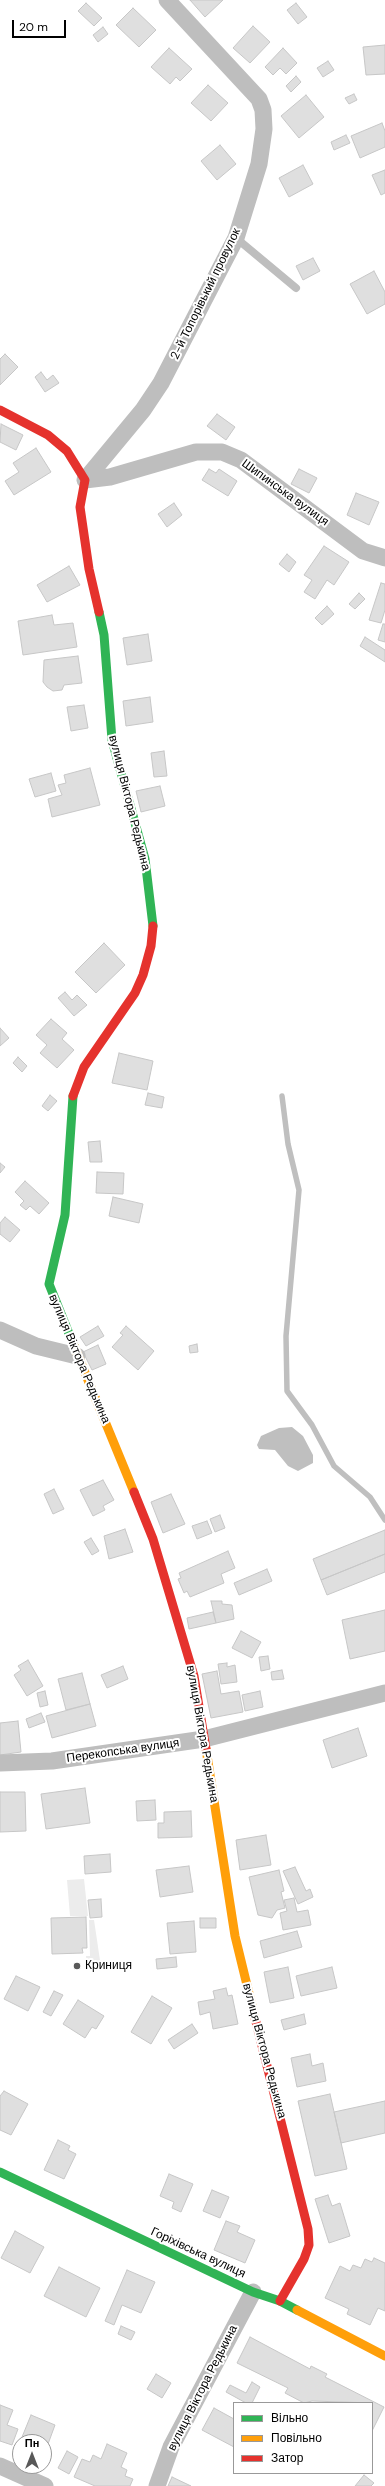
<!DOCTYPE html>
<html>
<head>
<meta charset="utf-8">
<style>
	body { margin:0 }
	#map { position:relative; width:385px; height:2486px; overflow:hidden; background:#fff; font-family:"DM Sans",sans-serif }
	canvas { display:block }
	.legend { position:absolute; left:233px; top:2402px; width:140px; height:72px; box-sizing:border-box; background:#fff; border:1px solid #999; margin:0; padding:5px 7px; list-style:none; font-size:12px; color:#000 }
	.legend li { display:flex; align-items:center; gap:8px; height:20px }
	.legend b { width:20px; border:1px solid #999 }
	.north { position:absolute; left:12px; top:2434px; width:40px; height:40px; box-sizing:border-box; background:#fff; border:1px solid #999; border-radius:50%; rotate:0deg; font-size:11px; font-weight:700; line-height:16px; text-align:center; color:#000 }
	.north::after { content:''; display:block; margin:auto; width:14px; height:18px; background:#595959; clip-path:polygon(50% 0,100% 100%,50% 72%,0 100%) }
	.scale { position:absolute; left:12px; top:20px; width:54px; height:18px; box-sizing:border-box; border:2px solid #000; border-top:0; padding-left:5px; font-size:12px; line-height:14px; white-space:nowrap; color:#000; -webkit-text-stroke:3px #fff; paint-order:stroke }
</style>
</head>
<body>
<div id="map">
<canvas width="385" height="2486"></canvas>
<ul class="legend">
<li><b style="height:5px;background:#30b455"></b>Вільно</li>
<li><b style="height:5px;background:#ff9f0a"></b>Повільно</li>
<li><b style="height:5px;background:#e5322d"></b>Затор</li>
</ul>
<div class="north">Пн</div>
<div class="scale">20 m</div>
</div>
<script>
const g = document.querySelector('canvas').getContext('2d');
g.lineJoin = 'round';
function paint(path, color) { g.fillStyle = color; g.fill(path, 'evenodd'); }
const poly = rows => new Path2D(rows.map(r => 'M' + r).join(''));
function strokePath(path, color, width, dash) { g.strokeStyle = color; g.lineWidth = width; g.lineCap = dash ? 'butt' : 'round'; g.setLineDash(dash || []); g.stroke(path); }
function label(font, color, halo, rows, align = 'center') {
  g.font = font + ' "DM Sans",sans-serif'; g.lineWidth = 4; g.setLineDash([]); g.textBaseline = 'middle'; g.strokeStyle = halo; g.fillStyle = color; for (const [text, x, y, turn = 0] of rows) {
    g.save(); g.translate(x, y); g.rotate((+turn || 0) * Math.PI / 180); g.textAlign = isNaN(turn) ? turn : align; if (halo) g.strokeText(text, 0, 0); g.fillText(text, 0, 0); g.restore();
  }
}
paint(poly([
	[84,1879,88,1916,70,1916,67,1880],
	[89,1920,94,1920,101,1967,87,1970,86,1956,90,1956]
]), '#ececec');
paint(poly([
	[292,1427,303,1436,313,1455,313,1463,298,1471,288,1466,275,1450,259,1449,257,1445,261,1436,279,1428]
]), '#bfbfbf');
strokePath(poly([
	[282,1096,288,1144,299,1190,286,1336,287,1391,312,1425,334,1466,370,1497,385,1520]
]), '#bfbfbf', 5.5);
const building = poly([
	[190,0,223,0,205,17,190,0],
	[86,3,102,18,94,26,78,11,86,3],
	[296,3,307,17,298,24,287,10,296,3],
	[133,8,156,30,139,47,116,25,133,8],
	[253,26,270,42,250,63,233,48,253,26],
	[103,27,108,34,98,42,93,35,103,27],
	[385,45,385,74,366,75,363,47,385,45],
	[169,48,192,69,180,81,176,77,170,84,151,67,169,48],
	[283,48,297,63,286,74,280,68,273,75,265,67,283,48],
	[328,61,334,70,323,77,317,68,328,61],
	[296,76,301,82,291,92,286,86,296,76],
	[208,85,228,103,211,121,191,103,208,85],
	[354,94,357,100,349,104,345,98,354,94],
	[306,95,324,117,299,138,281,116,306,95],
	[382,123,385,131,385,147,360,158,351,136,382,123],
	[346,135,350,143,334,150,331,142,346,135],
	[220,145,236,164,217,180,201,161,220,145],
	[303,165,313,184,289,197,279,178,303,165],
	[385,170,385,193,381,195,372,175,385,170],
	[313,258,320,271,303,280,296,266,313,258],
	[374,271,385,292,385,304,367,314,350,284,374,271],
	[5,354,18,367,0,385,0,359,5,354],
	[41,372,47,380,53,375,59,383,45,392,35,377,41,372],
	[217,414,235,427,226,440,207,426,217,414],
	[1,424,23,435,16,450,0,442,1,424],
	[36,448,51,472,14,495,5,481,19,472,13,463,36,448],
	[209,469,216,473,219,469,237,481,228,496,202,480,209,469],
	[299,469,317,478,309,493,291,484,299,469],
	[356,493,379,502,369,525,347,515,356,493],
	[174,503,182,515,167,527,158,514,174,503],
	[324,546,349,562,334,585,327,580,315,599,304,592,312,580,304,575,324,546],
	[287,554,296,562,289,572,279,564,287,554],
	[69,566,80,585,47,602,37,585,69,566],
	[381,583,385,584,385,610,381,623,369,620,381,583],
	[359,593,365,599,355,609,349,604,359,593],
	[327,606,334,614,322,625,315,618,327,606],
	[52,615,54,625,73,623,77,647,23,655,18,621,52,615],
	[383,624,385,624,385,642,378,640,383,624],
	[148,634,152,661,127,665,123,638,148,634],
	[365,637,385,650,385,662,360,646,365,637],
	[78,656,82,683,64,685,62,690,53,691,47,687,43,682,44,660,78,656],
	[150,697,153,722,126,726,123,701,150,697],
	[84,705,88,728,71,731,67,707,84,705],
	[164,751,167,776,154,777,151,753,164,751],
	[90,768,100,805,52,817,48,799,62,795,58,785,66,783,64,775,90,768],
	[51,773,56,791,35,797,29,779,51,773],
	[160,786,165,806,141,812,136,791,160,786],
	[104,943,125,965,96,993,75,972,104,943],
	[65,992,72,1000,77,995,87,1005,74,1016,58,998,65,992],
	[51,1019,67,1033,62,1039,74,1050,57,1068,40,1053,47,1045,36,1035,51,1019],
	[0,1028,9,1038,0,1046,0,1028],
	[119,1053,153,1061,147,1090,112,1083,119,1053],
	[18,1057,27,1066,22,1072,13,1063,18,1057],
	[148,1093,164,1097,162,1108,145,1105,148,1093],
	[50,1095,57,1101,48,1111,42,1106,50,1095],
	[100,1141,102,1162,90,1162,88,1142,100,1141],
	[0,1163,5,1167,0,1173,0,1163],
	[97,1172,124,1173,123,1194,96,1193,97,1172],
	[25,1181,49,1203,39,1214,30,1206,26,1210,20,1205,24,1201,15,1192,25,1181],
	[113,1197,143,1204,139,1223,109,1216,113,1197],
	[5,1217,20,1230,10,1242,0,1234,0,1223,5,1217],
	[98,1326,104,1336,86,1346,80,1337,98,1326],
	[126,1326,154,1351,138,1370,112,1347,123,1335,120,1333,126,1326],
	[197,1344,198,1352,190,1353,189,1346,197,1344],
	[98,1345,106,1364,92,1370,83,1352,98,1345],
	[103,1480,114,1500,103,1506,105,1510,93,1516,80,1490,103,1480],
	[54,1489,64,1509,53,1514,44,1494,54,1489],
	[171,1494,185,1524,163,1533,151,1502,171,1494],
	[220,1515,225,1528,215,1532,210,1519,220,1515],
	[207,1521,212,1533,197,1539,192,1526,207,1521],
	[125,1529,133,1552,109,1559,104,1536,125,1529],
	[385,1530,385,1554,321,1580,313,1559,385,1530],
	[91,1538,99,1551,92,1555,84,1542,91,1538],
	[228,1551,235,1568,221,1574,224,1583,190,1597,187,1591,184,1593,178,1579,181,1578,179,1573,228,1551],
	[385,1554,385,1572,327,1595,321,1580,385,1554],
	[267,1569,272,1581,239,1595,234,1583,267,1569],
	[211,1601,222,1601,222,1604,232,1605,234,1619,216,1623,211,1601],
	[385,1610,385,1651,350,1659,342,1620,385,1610],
	[213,1612,216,1623,189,1629,187,1618,213,1612],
	[241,1631,261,1642,252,1658,232,1648,241,1631],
	[268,1656,270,1669,261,1671,259,1657,268,1656],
	[28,1660,43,1686,27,1696,14,1675,21,1670,18,1666,28,1660],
	[227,1663,227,1667,235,1665,237,1682,221,1684,218,1664,227,1663],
	[123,1666,128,1679,107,1688,101,1675,123,1666],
	[282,1670,284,1679,272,1680,271,1672,282,1670],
	[217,1671,221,1694,239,1691,243,1712,211,1718,202,1674,217,1671],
	[82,1673,90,1704,66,1710,58,1679,82,1673],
	[45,1691,48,1705,40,1707,37,1693,45,1691],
	[260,1691,263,1707,245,1711,242,1695,260,1691],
	[90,1704,96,1726,52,1738,46,1716,90,1704],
	[41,1713,45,1722,29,1728,26,1719,41,1713],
	[18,1721,21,1752,0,1755,0,1723,18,1721],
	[358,1728,367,1756,332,1768,323,1740,358,1728],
	[85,1788,90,1823,46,1829,41,1794,85,1788],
	[0,1792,25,1792,26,1831,0,1832,0,1792],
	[155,1800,156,1820,137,1821,136,1801,155,1800],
	[191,1811,192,1837,158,1838,158,1823,164,1823,164,1812,191,1811],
	[266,1835,271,1865,240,1870,236,1840,266,1835],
	[110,1854,111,1872,85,1874,84,1856,110,1854],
	[189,1866,193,1892,160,1897,156,1870,189,1866],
	[295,1867,306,1891,310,1889,313,1897,298,1904,283,1871,295,1867],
	[279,1870,284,1891,281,1892,285,1908,277,1910,272,1918,258,1915,249,1877,279,1870],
	[294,1898,297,1912,308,1910,311,1925,283,1930,280,1913,287,1911,284,1900,294,1898],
	[101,1899,102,1917,90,1918,88,1900,101,1899],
	[86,1917,87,1948,82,1948,83,1953,52,1954,51,1918,86,1917],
	[200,1918,216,1918,216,1928,200,1928,200,1918],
	[194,1921,196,1952,170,1954,167,1923,194,1921],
	[297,1931,302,1947,264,1958,260,1941,297,1931],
	[176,1957,177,1967,157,1969,156,1959,176,1957],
	[288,1967,294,1998,270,2003,264,1972,288,1967],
	[332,1967,337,1988,301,1996,296,1976,332,1967],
	[16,1976,40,1987,28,2011,4,1999,16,1976],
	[226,1988,228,1996,232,1995,238,2024,213,2029,210,2012,200,2015,198,2002,215,1999,213,1991,226,1988],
	[54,1991,63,1995,51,2016,43,2012,54,1991],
	[152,1996,172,2008,151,2044,131,2032,152,1996],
	[78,2000,104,2016,96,2029,92,2027,85,2038,63,2024,78,2000],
	[304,2014,306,2024,284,2030,281,2020,304,2014],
	[192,2024,198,2033,174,2049,168,2040,192,2024],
	[310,2054,312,2066,323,2063,326,2081,297,2087,291,2058,310,2054],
	[4,2091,28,2104,11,2135,0,2130,0,2096,4,2091],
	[330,2094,347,2169,315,2176,298,2101,330,2094],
	[385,2101,385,2133,341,2143,334,2112,385,2101],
	[58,2140,70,2146,68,2150,76,2154,64,2179,44,2170,58,2140],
	[169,2174,193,2184,181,2212,172,2208,174,2202,160,2196,169,2174],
	[212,2190,229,2197,220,2218,203,2211,212,2190],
	[328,2195,332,2206,340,2203,350,2236,329,2243,315,2199,328,2195],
	[226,2221,240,2226,237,2232,255,2240,245,2263,214,2250,226,2221],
	[15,2231,44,2247,30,2273,1,2258,15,2231],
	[374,2258,385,2263,385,2311,378,2308,370,2325,347,2314,349,2309,325,2298,340,2266,350,2271,353,2265,361,2268,365,2259,372,2262,374,2258],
	[59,2267,100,2288,86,2317,44,2296,59,2267],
	[127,2270,155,2282,141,2313,122,2305,114,2325,105,2321,127,2270],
	[121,2326,135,2332,131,2340,118,2334,121,2326],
	[250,2337,310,2369,311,2366,327,2374,325,2377,384,2407,372,2431,372,2403,312,2401,304,2403,285,2393,288,2388,237,2363,250,2337],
	[156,2374,171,2383,162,2398,147,2389,156,2374],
	[252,2382,260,2387,252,2403,246,2403,226,2392,230,2385,246,2393,252,2382],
	[0,2405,13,2410,7,2425,18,2429,12,2445,0,2441,0,2405],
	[214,2408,234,2419,234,2447,202,2430,214,2408],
	[31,2415,55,2425,44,2455,44,2442,20,2442,31,2415],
	[107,2444,127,2453,121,2467,127,2470,125,2476,133,2479,130,2486,95,2486,74,2477,82,2459,90,2462,93,2455,101,2459,107,2444],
	[67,2451,78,2457,69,2474,58,2468,67,2451],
	[364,2475,374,2483,371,2486,355,2486,364,2475],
	[172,2477,191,2486,168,2486,172,2477]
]);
paint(building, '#dfdfdf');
strokePath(building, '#c7c7c7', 1);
strokePath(poly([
	[236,238,296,288]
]), '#bebebe', 8);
strokePath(poly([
	[85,480,143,410,161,383,236,238,259,164,264,129,263,110,259,99,167,0],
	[85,480,110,477,196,452,222,452,241,460,363,551,385,558],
	[0,1330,36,1346,77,1356],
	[0,1763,52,1761,204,1739,385,1693],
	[0,2466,45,2486],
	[157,2486,171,2447,253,2292]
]), '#bebebe', 17);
strokePath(poly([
	[99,612,104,635,112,740,145,859,153,926],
	[73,1096,65,1215,49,1284,74,1346],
	[0,2172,253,2292,280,2301,297,2310]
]), '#30b455', 9);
strokePath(poly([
	[74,1346,134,1492],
	[206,1749,235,1936,255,2018],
	[297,2310,385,2356]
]), '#ff9f0a', 9);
strokePath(poly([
	[0,410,48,435,67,451,85,480,80,507,89,569,99,612],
	[73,1096,84,1067,135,993,143,975,151,946,153,926],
	[134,1492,153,1539,194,1676,206,1749],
	[255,2018,308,2229,309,2245,304,2259,280,2301]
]), '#e5322d', 9);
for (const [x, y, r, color] of [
	[77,1966,4,"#595959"]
]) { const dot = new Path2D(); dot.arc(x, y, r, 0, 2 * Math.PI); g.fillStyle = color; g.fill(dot); strokePath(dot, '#fff', 1.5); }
label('12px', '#000', '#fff', [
	["2-й Топорівький провулок",206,294,-64],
	["Шипинська вулиця",285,493,36],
	["вулиця Віктора Редькина",129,803,76],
	["вулиця Віктора Редькина",79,1359,67],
	["вулиця Віктора Редькина",202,1734,80],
	["Перекопська вулиця",123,1751,-8],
	["вулиця Віктора Редькина",264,2051,75],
	["Горіхівська вулиця",198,2253,25],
	["вулиця Віктора Редькина",203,2388,-63]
]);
label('12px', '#000', '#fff', [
	["Криниця",85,1966]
], 'left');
</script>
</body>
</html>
